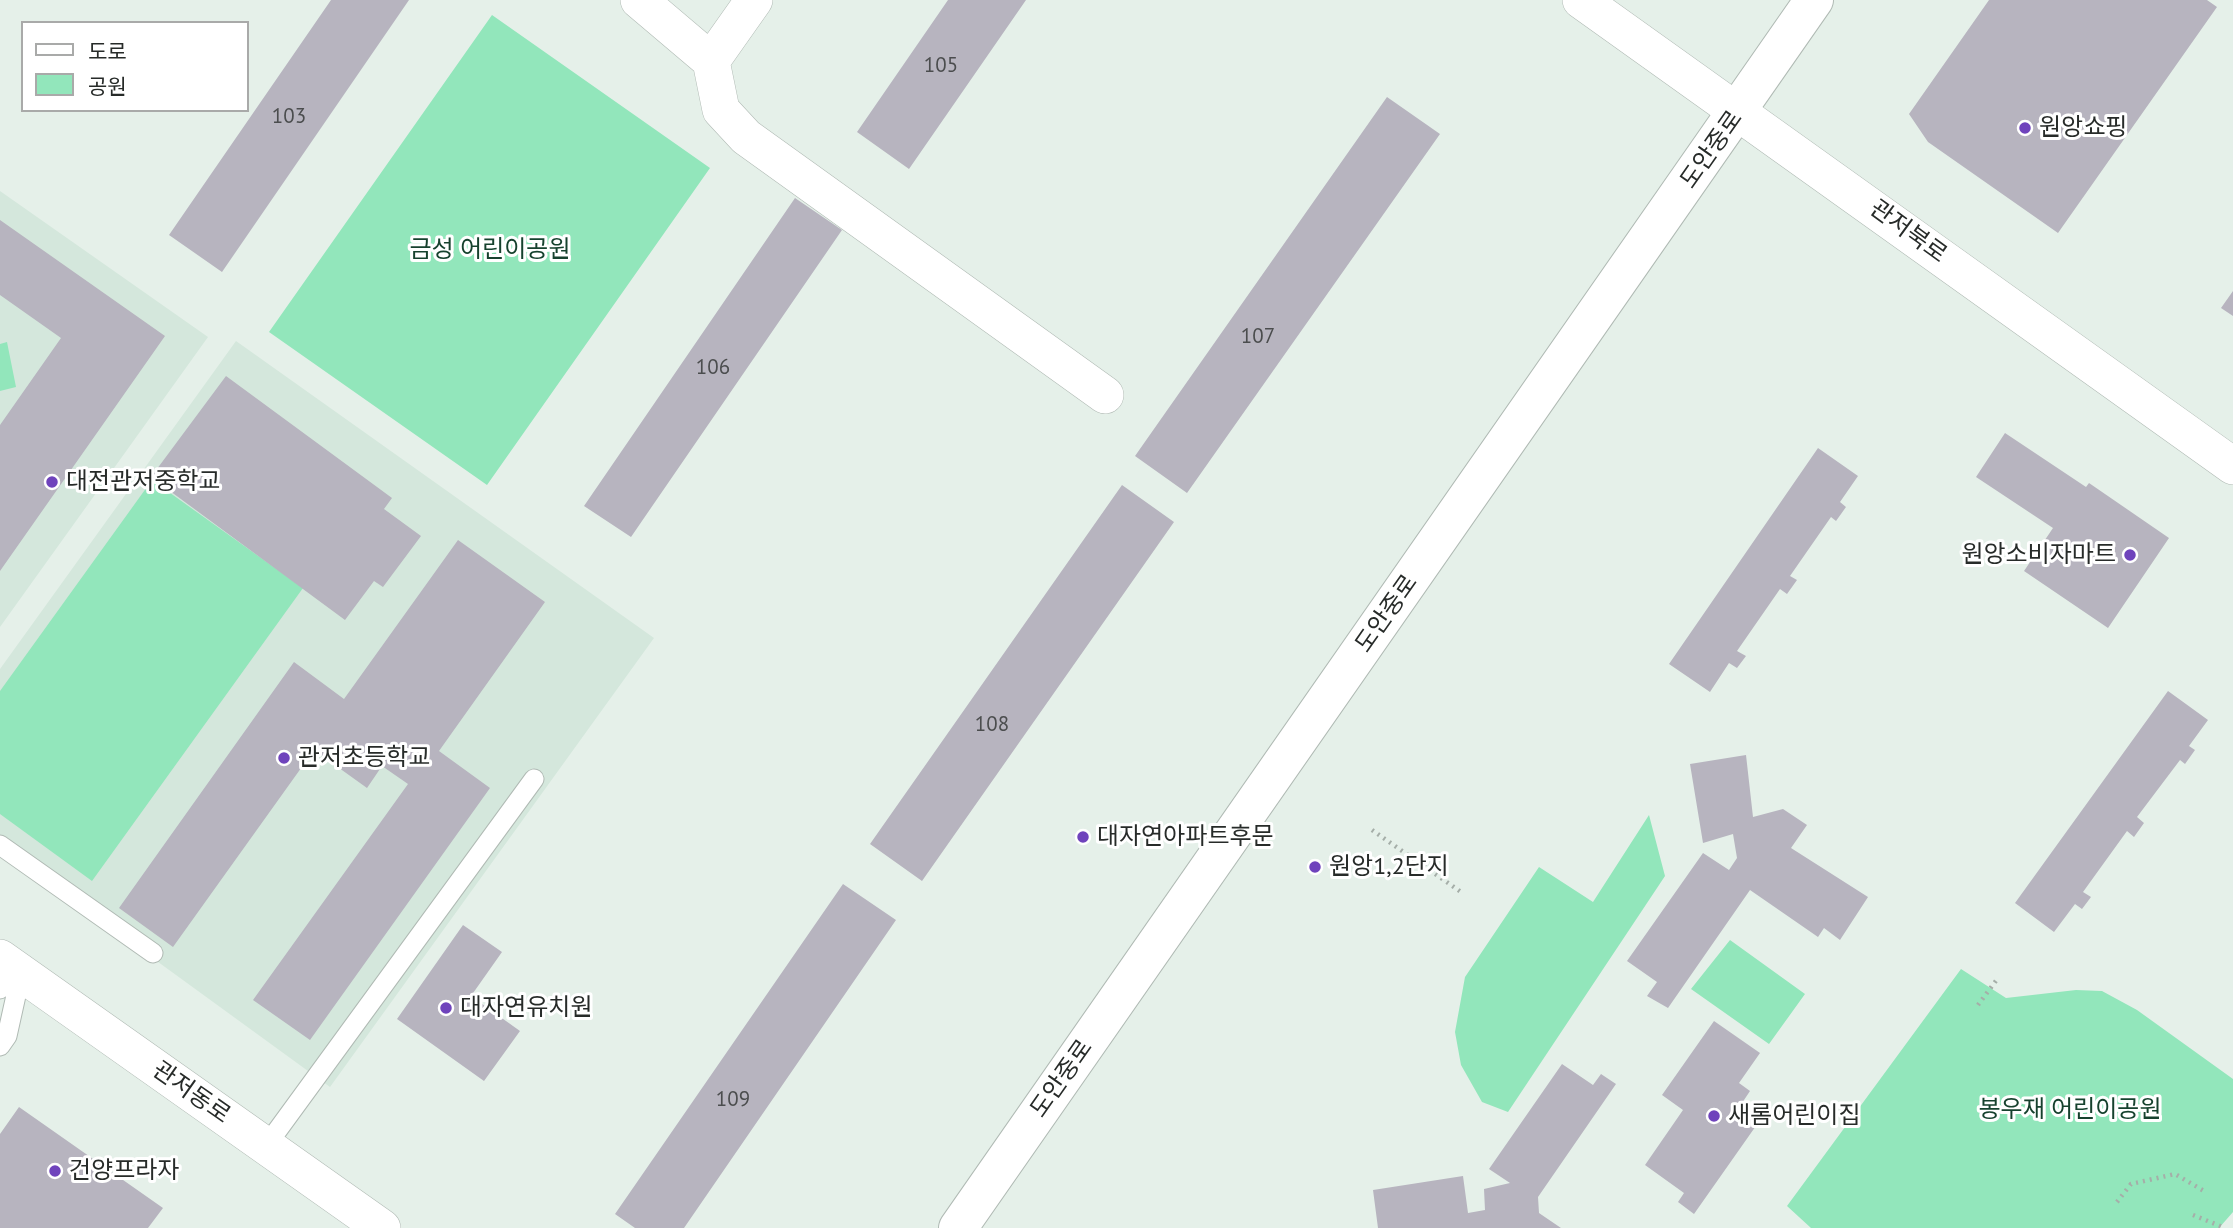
<!DOCTYPE html>
<html>
<head>
<meta charset="utf-8">
<style>
	body { margin:0 }
	#map { position:relative; width:2233px; height:1228px; overflow:hidden; background:#e5f0e9; font-family:"PT Sans","Noto Sans KR",sans-serif }
	canvas { display:block }
	.legend { position:absolute; left:21px; top:21px; width:228px; height:91px; box-sizing:border-box; background:#fff; border:2px solid #a9aaa9; margin:0; padding:9px 12px; list-style:none; font-size:21px; color:#272b29 }
	.legend li { display:flex; align-items:center; gap:14px; height:35px }
	.legend b { width:35px; border:2px solid #a9aaa9 }
</style>
</head>
<body>
<div id="map">
<canvas width="2233" height="1228"></canvas>
<ul class="legend">
<li><b style="height:9px;background:#fff"></b>도로</li>
<li><b style="height:19px;background:#92e6bb"></b>공원</li>
</ul>
</div>
<script>
const g = document.querySelector('canvas').getContext('2d');
g.lineJoin = 'round';
function paint(path, color) { g.fillStyle = color; g.fill(path, 'evenodd'); }
const poly = rows => new Path2D(rows.map(r => 'M' + r).join(''));
function strokePath(path, color, width, dash) { g.strokeStyle = color; g.lineWidth = width; g.lineCap = dash ? 'butt' : 'round'; g.setLineDash(dash || []); g.stroke(path); }
function label(font, color, halo, rows, align = 'center') {
  g.font = font + ' "PT Sans","Noto Sans KR",sans-serif'; g.lineWidth = 6; g.setLineDash([]); g.textBaseline = 'middle'; g.strokeStyle = halo; g.fillStyle = color; for (const [text, x, y, turn = 0] of rows) {
    g.save(); g.translate(x, y); g.rotate((+turn || 0) * Math.PI / 180); g.textAlign = isNaN(turn) ? turn : align; if (halo) g.strokeText(text, 0, 0); g.fillText(text, 0, 0); g.restore();
  }
}
paint(poly([
	[0,191,208,337,0,627],
	[236,341,654,638,330,1087,0,847,0,669]
]), '#d4e7dc');
paint(poly([
	[492,15,710,168,487,485,269,332],
	[7,342,16,387,0,391,0,344],
	[152,480,303,588,92,881,0,814,0,691],
	[1649,815,1665,876,1508,1112,1482,1102,1461,1065,1455,1032,1465,977,1539,867,1593,902],
	[1730,940,1805,994,1769,1044,1691,989],
	[1961,969,2006,998,2076,990,2102,991,2137,1010,2233,1079,2233,1212,2219,1228,1811,1228,1787,1206]
]), '#92e6bb');
paint(poly([
	[331,0,409,0,222,272,169,235],
	[948,0,1026,0,909,169,857,132],
	[1989,0,2207,0,2217,7,2058,233,1928,142,1909,114],
	[1387,97,1440,134,1187,493,1135,456],
	[795,198,842,230,631,537,584,506],
	[0,220,165,336,0,571,0,425,61,338,0,295],
	[2233,291,2233,316,2221,308],
	[226,376,392,498,384,509,421,536,383,587,374,581,345,620,151,477],
	[2005,433,2086,487,2089,483,2169,538,2108,628,2024,571,2053,528,1976,477],
	[1818,448,1858,476,1840,502,1846,507,1836,521,1831,517,1790,576,1797,580,1787,594,1780,589,1737,651,1746,656,1737,668,1729,663,1710,692,1669,664],
	[1122,485,1174,522,922,881,870,844],
	[458,540,545,602,439,751,490,788,310,1040,253,1000,408,784,382,766,367,788,314,750,173,947,119,908,294,662,344,699],
	[2168,691,2208,720,2189,746,2195,750,2185,764,2180,760,2137,817,2144,823,2134,837,2127,831,2083,892,2091,897,2082,909,2075,904,2054,932,2015,903],
	[1746,755,1753,817,1783,809,1807,825,1791,848,1868,897,1840,940,1824,928,1818,937,1750,890,1668,1008,1647,996,1657,982,1627,961,1703,853,1729,870,1737,858,1733,834,1703,843,1690,764],
	[843,884,896,920,684,1228,635,1228,615,1214],
	[463,925,502,952,471,996,520,1031,484,1081,397,1019],
	[1714,1021,1760,1053,1739,1083,1750,1091,1738,1109,1758,1123,1694,1214,1678,1202,1684,1193,1645,1165,1683,1110,1662,1095],
	[1562,1064,1593,1085,1601,1074,1616,1084,1538,1197,1539,1213,1561,1228,1378,1228,1373,1190,1463,1176,1468,1213,1485,1210,1484,1189,1510,1183,1489,1169],
	[19,1107,163,1208,148,1228,0,1228,0,1134]
]), '#b7b4bf');
const lane = poly([
	[0,845,153,953],
	[0,989,21,973],
	[0,1046,7,1036,21,973],
	[266,1146,534,779]
]);
const street = poly([
	[639,0,711,61,721,110,746,137,1105,395],
	[1581,0,2233,466],
	[711,61,754,0],
	[0,958,382,1228]
]);
const secondary = poly([
	[958,1228,1814,0]
]);
strokePath(lane, '#b0bab4', 21);
strokePath(street, '#b0bab4', 38);
strokePath(secondary, '#b0bab4', 40);
strokePath(poly([
	[1372,830,1461,892],
	[1978,1005,1998,978],
	[2117,1202,2131,1184,2175,1174,2204,1191],
	[2193,1215,2225,1228]
]), '#a5aea8', 4.5, [2, 5]);
strokePath(lane, '#fff', 19);
strokePath(street, '#fff', 37);
strokePath(secondary, '#fff', 38);
for (const [x, y, r, color] of [
	[2025,128,7,"#6f43bc"],
	[52,482,7,"#6f43bc"],
	[2130,555,7,"#6f43bc"],
	[284,758,7,"#6f43bc"],
	[1083,837,7,"#6f43bc"],
	[1315,867,7,"#6f43bc"],
	[446,1008,7,"#6f43bc"],
	[1714,1116,7,"#6f43bc"],
	[55,1171,7,"#6f43bc"]
]) { const dot = new Path2D(); dot.arc(x, y, r, 0, 2 * Math.PI); g.fillStyle = color; g.fill(dot); strokePath(dot, '#fff', 2.5); }
label('21px', '#4b4d4e', null, [
	["105",941,66],
	["103",289,117],
	["107",1258,337],
	["106",713,368],
	["108",992,725],
	["109",733,1100]
]);
label('24px', '#272b29', '#fff', [
	["원앙쇼핑",2039,128],
	["대전관저중학교",66,482],
	["원앙소비자마트",2116,555,"right"],
	["관저초등학교",298,758],
	["대자연아파트후문",1097,837],
	["원앙1,2단지",1329,867],
	["대자연유치원",460,1008],
	["새롬어린이집",1728,1116],
	["건양프라자",69,1171]
], 'left');
label('24px', '#272b29', '#fff', [
	["도안중로",1712,150,-55],
	["관저북로",1908,232,36],
	["도안중로",1387,614,-55],
	["도안중로",1062,1079,-55],
	["관저동로",191,1093,35]
]);
label('24px', '#16422e', '#fff', [
	["금성 어린이공원",490,250],
	["봉우재 어린이공원",2070,1110]
]);
</script>
</body>
</html>
